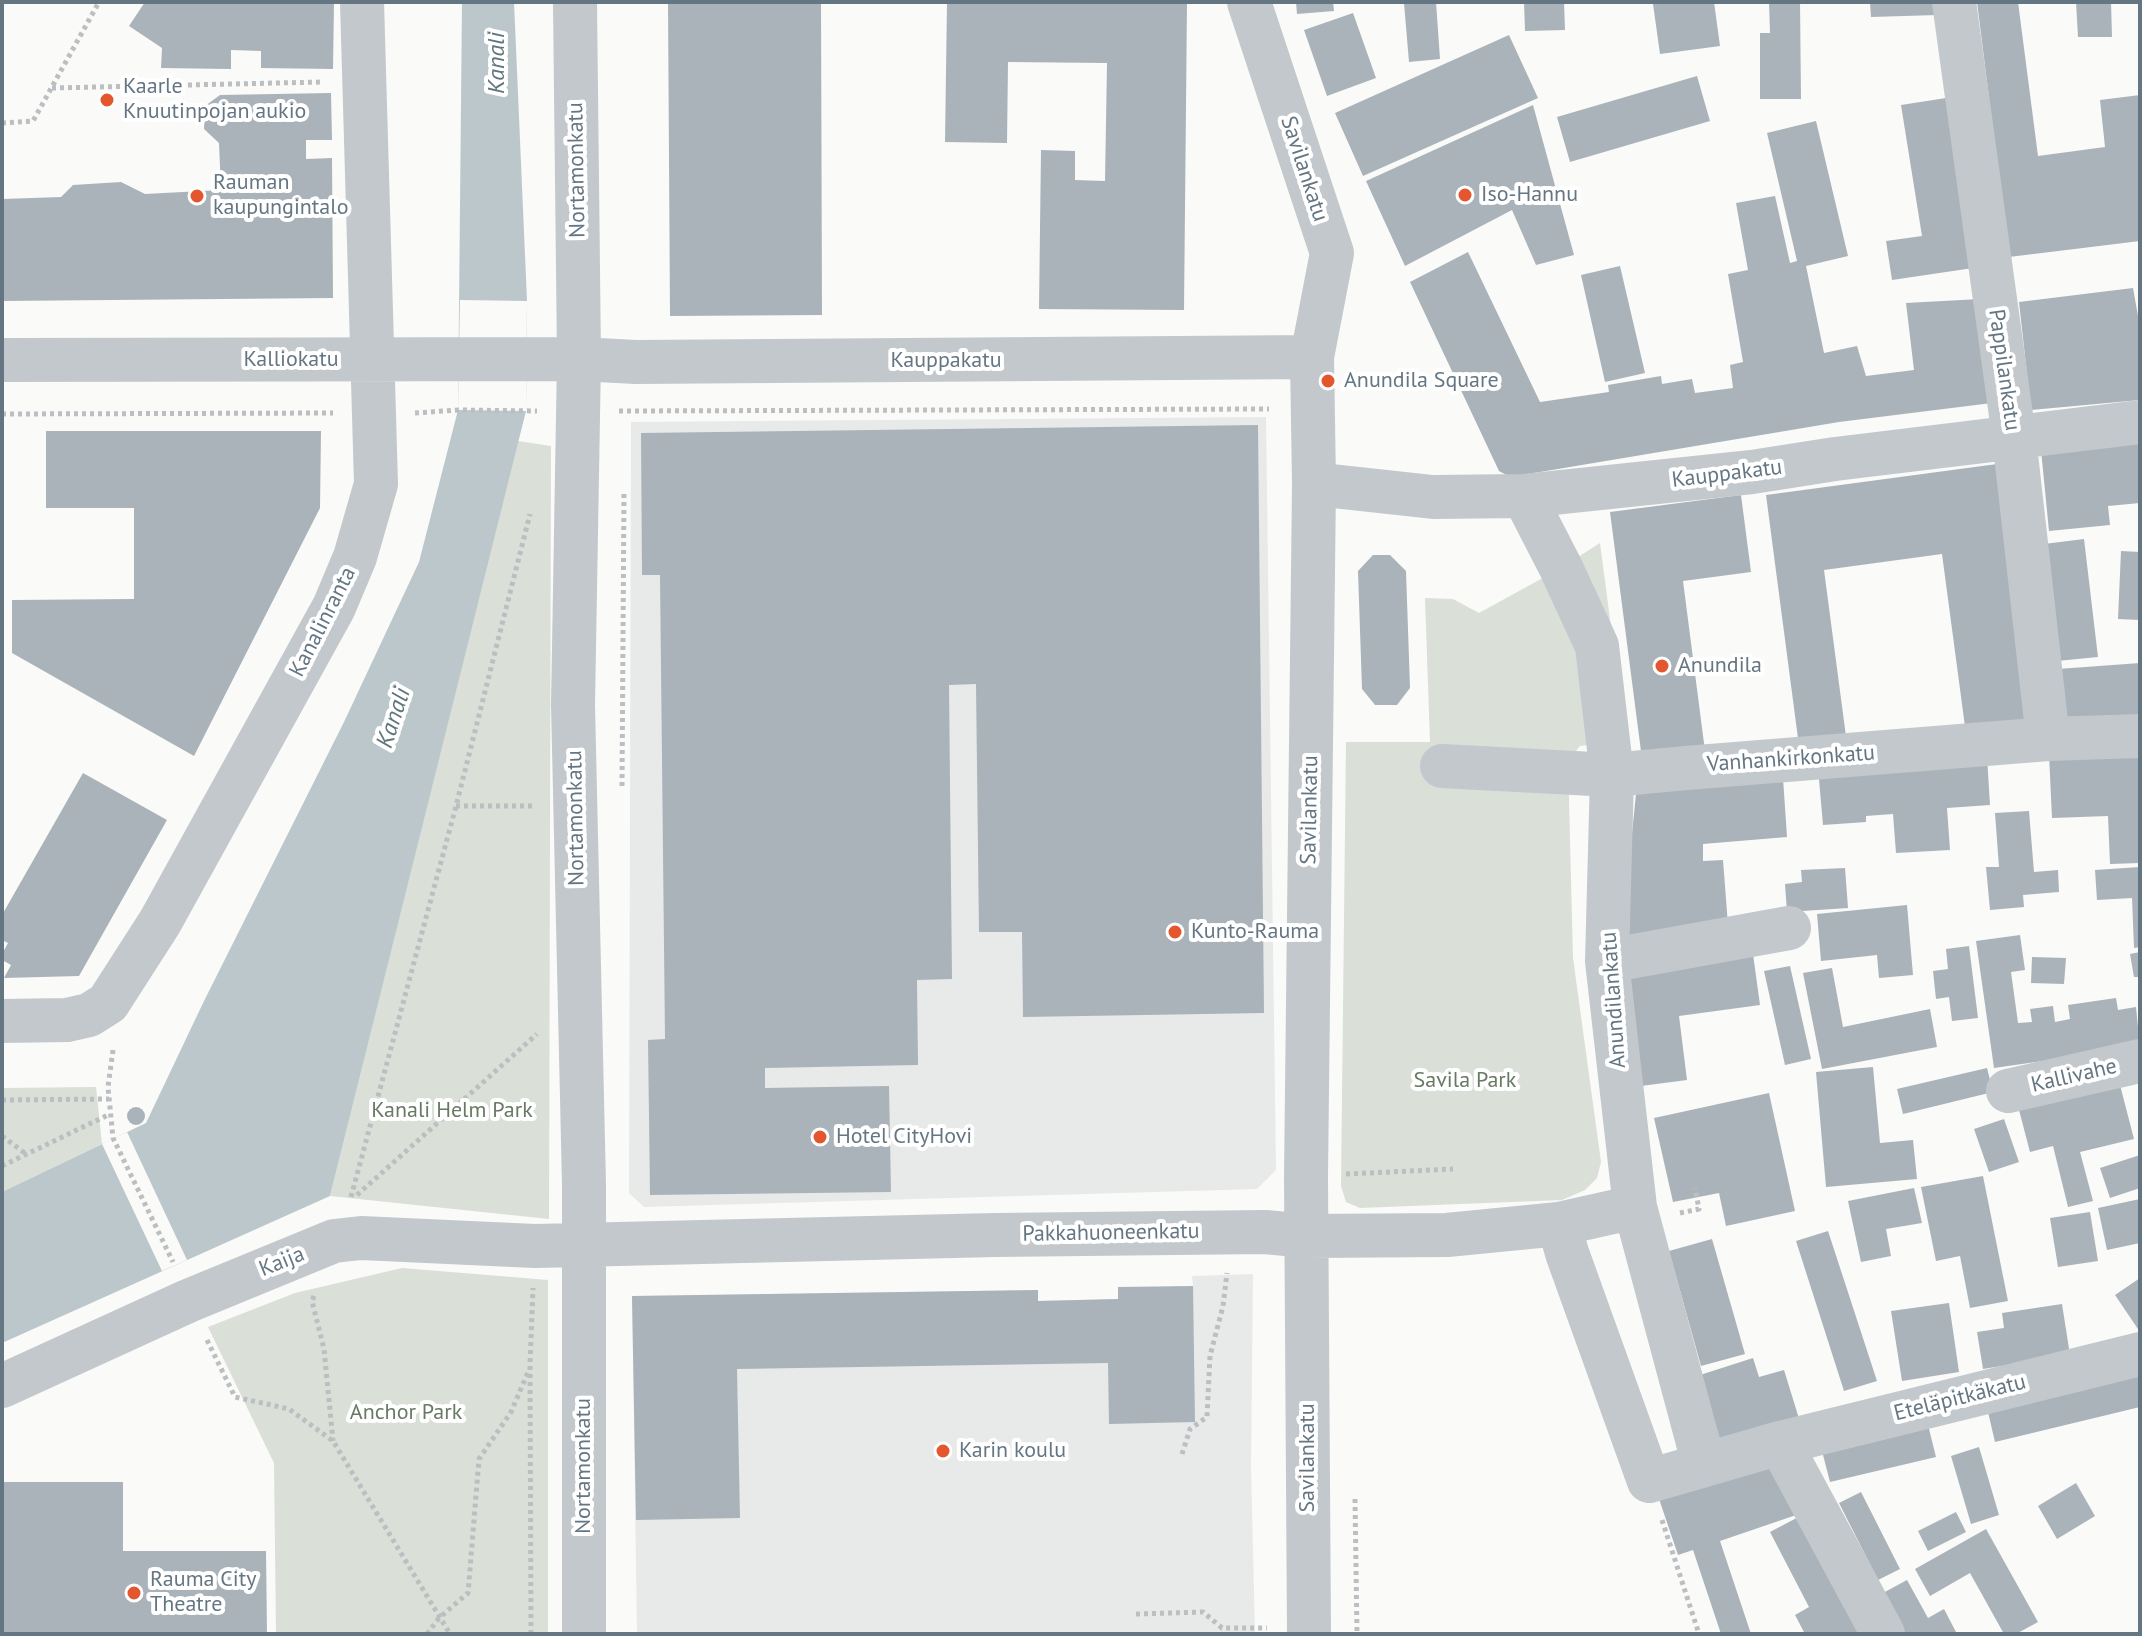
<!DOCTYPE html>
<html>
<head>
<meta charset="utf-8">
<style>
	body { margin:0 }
	#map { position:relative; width:2142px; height:1636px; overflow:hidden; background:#fafaf8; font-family:"PT Sans",sans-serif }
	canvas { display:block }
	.frame { position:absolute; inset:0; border:4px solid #657683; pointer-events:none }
</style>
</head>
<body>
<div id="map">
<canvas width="2142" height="1636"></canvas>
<div class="frame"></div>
</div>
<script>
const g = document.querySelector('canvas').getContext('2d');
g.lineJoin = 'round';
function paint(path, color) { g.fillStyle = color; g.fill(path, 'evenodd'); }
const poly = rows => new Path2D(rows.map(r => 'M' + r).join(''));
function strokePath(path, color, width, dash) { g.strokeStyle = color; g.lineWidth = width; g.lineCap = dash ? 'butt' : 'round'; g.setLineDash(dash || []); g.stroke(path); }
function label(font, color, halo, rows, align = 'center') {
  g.font = font + ' "PT Sans",sans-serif'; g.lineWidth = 8; g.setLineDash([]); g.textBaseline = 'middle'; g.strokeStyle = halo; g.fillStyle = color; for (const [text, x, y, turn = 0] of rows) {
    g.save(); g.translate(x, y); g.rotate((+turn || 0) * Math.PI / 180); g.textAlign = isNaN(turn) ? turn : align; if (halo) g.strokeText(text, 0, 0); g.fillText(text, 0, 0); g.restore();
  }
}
paint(poly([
	[1266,417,1276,1170,1257,1189,644,1207,629,1193,631,422],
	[1253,1274,1251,1467,1255,1634,637,1634,632,1296,1038,1290,1038,1301,1118,1299,1193,1286,1192,1276]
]), '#e8e9e9');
paint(poly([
	[518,441,551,446,549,1219,330,1196],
	[1600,543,1626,741,1580,746,1568,761,1573,958,1601,1162,1597,1178,1585,1190,1562,1200,1360,1208,1346,1202,1341,1186,1346,742,1430,742,1425,598,1453,599,1479,613,1561,568],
	[96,1087,102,1144,2,1192,2,1088],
	[402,1268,548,1280,548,1634,276,1634,274,1463,208,1327,295,1293]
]), '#dadfd7');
paint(poly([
	[462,2,514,2,527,301,526,411,330,1196,2,1343,2,1192,146,1123,204,1001,344,722,419,562,458,410]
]), '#bbc7cb');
paint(poly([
	[460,300,527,301,526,411,458,410],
	[127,1132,187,1260,162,1271,102,1144]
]), '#fafaf8');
paint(poly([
	[145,2,334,2,333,69,261,68,261,51,231,50,231,69,161,68,162,48,129,26],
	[668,2,821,2,822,315,670,316],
	[947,2,1187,2,1184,310,1039,309,1041,150,1075,151,1075,180,1105,181,1107,63,1008,62,1007,143,945,142],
	[1296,2,1333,2,1334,11,1297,14],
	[1429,2,1436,2,1440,59,1409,62,1404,3],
	[1524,2,1564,2,1565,30,1525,31],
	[1666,2,1714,2,1720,46,1660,54,1653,4],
	[1769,2,1800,2,1801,99,1760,99,1760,33,1770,33],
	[1870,2,1935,2,1937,15,1871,17],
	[1977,2,2018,2,2038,156,2105,147,2100,100,2140,95,2140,241,2009,257],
	[2076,2,2111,2,2112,37,2078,37],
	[1353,13,1376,78,1327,96,1304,30],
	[1509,35,1538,98,1363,176,1335,113],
	[1697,76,1710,121,1570,162,1557,117],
	[331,93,332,140,306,140,306,159,332,158,333,298,2,301,2,199,61,197,73,185,121,182,145,194,221,190,219,143,204,129,205,106,220,95],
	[1946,98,1973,268,1892,280,1886,241,1922,236,1901,105],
	[1533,105,1574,255,1536,265,1512,210,1405,266,1366,181],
	[1816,121,1848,256,1806,266,1824,353,1857,346,1866,376,1914,370,1906,303,1980,299,1992,403,1839,422,1510,477,1499,471,1410,282,1468,252,1540,402,1609,392,1608,385,1661,376,1662,384,1692,379,1695,393,1733,388,1730,365,1743,362,1728,274,1748,270,1736,203,1775,196,1790,263,1797,261,1767,133],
	[1620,266,1645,373,1605,382,1581,275],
	[2133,288,2140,327,2140,400,2031,410,2019,302],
	[1258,425,1264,1013,1023,1017,1022,932,979,932,976,684,949,685,952,979,917,980,918,1065,765,1068,765,1088,889,1086,891,1192,650,1195,648,1040,665,1039,660,575,642,575,641,433],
	[46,431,321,431,320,508,194,756,12,653,12,600,134,599,134,508,46,508],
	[2140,440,2140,503,2108,506,2110,525,2049,531,2041,450],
	[1997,464,2033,727,1966,734,1942,554,1824,570,1847,744,1799,746,1766,495],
	[1741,495,1751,572,1683,581,1705,751,1642,759,1610,512],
	[2084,539,2098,657,2057,661,2044,544],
	[2121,551,2140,552,2140,620,2118,619],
	[1373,555,1390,555,1406,571,1410,688,1397,705,1375,705,1362,689,1358,571],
	[2140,663,2140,720,2062,726,2058,669],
	[2140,751,2140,863,2110,864,2108,816,2052,818,2049,754],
	[1987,757,1990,805,1947,808,1950,850,1896,853,1893,814,1866,816,1866,822,1823,825,1818,768],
	[83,773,167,820,79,976,4,978,11,965,2,960,2,954,8,943,2,940,2,915],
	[1783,778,1787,837,1703,844,1703,861,1723,860,1728,925,1621,942,1636,794],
	[2029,811,2034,872,2058,870,2059,892,2023,895,2024,907,1990,910,1986,867,1999,867,1995,813],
	[2140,867,2140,947,2134,948,2132,898,2097,900,2095,870],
	[1845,868,1848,908,1787,912,1785,884,1802,882,1801,870],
	[1907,905,1913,975,1879,978,1877,955,1821,961,1817,914],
	[2020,935,2025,970,2011,972,2018,1023,2032,1022,2030,1009,2053,1006,2055,1022,2070,1019,2068,1005,2116,998,2118,1010,2136,1007,2140,1047,1994,1068,1976,941],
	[1969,946,1978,1018,1952,1021,1949,997,1936,999,1933,971,1948,969,1946,949],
	[2140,952,2140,977,2134,977,2130,954],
	[1753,954,1760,1005,1679,1016,1687,1080,1641,1086,1625,971],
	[2032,957,2066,958,2064,984,2031,983],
	[1790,966,1811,1059,1785,1065,1764,971],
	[1832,968,1843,1027,1930,1009,1937,1047,1822,1069,1803,973],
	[1873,1067,1880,1143,1913,1140,1917,1179,1826,1187,1816,1072],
	[1987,1068,1993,1092,1903,1114,1897,1089],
	[2120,1085,2134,1139,2080,1152,2093,1201,2068,1207,2053,1146,2030,1152,2019,1110],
	[1769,1093,1795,1211,1726,1226,1719,1193,1673,1202,1654,1118],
	'127 1116a9 9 0 1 1 18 0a9 9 0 1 1-18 0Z',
	[2004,1119,2019,1162,1989,1172,1974,1129],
	[2140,1155,2140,1188,2110,1198,2100,1168],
	[1983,1176,2008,1301,1970,1308,1960,1256,1936,1261,1921,1187],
	[1914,1188,1922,1223,1886,1229,1891,1256,1861,1262,1848,1201],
	[2140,1199,2140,1243,2107,1250,2098,1208],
	[2090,1212,2098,1261,2058,1267,2050,1218],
	[1828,1231,1877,1381,1844,1391,1796,1241],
	[1712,1239,1745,1354,1701,1366,1669,1251],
	[2140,1278,2140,1332,2115,1295],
	[1193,1286,1195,1422,1109,1424,1108,1363,737,1369,740,1518,636,1520,632,1296,1038,1290,1038,1301,1118,1299,1118,1287],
	[1949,1303,1959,1372,1902,1381,1891,1311],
	[2062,1304,2070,1355,1983,1369,1977,1332,2004,1328,2002,1313],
	[1753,1358,1759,1377,1784,1370,1801,1425,1723,1449,1700,1375],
	[2140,1362,2140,1407,1995,1442,1985,1399],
	[1928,1425,1936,1457,1830,1482,1822,1451],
	[1979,1447,1999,1515,1971,1524,1951,1456],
	[1780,1448,1802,1513,1720,1541,1751,1634,1721,1634,1693,1550,1678,1555,1656,1490],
	[2,1482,123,1482,123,1551,266,1551,267,1634,2,1634],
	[2076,1483,2095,1516,2057,1539,2038,1506],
	[1861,1492,1900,1569,1878,1580,1839,1503],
	[1808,1512,1871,1634,1805,1634,1795,1615,1809,1607,1770,1532],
	[1956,1512,1966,1532,1928,1551,1918,1531],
	[1986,1529,2038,1622,2016,1634,2004,1634,1970,1573,1930,1596,1915,1569],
	[1907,1580,1928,1618,1944,1609,1957,1634,1905,1634,1883,1593]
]), '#aab3b9');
strokePath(poly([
	[52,88,322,82],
	[2,123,33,121,99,2],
	[619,411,1269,409],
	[415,413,458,410,537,411],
	[2,414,333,413],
	[622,786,624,492],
	[456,806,535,806],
	[113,1050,108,1087,113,1138,173,1262],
	[2,1100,109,1099],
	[2,1136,26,1154],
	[2,1166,110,1114],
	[1346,1174,1453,1169],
	[357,1195,537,1034],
	[351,1197,456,806,530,514],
	[1680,1213,1699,1209,1695,1188],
	[314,1296,312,1301,324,1349,333,1441],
	[207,1340,235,1397,289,1409,333,1441,450,1634],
	[1182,1454,1190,1429,1207,1417,1210,1356,1223,1306,1227,1273],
	[1355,1499,1357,1634],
	[1662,1520,1699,1634],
	[1136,1614,1203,1612,1222,1628,1267,1628],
	[427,1634,439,1618,468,1593,479,1459,511,1412,529,1370],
	[531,1634,530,1365,533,1288]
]), '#bbbfc2', 5, [4, 4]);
strokePath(poly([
	[575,2,579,359,573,705,584,1185,584,1634],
	[1249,2,1332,253,1312,357,1314,484,1306,1176,1309,1634],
	[1954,2,2014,437,2048,739],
	[2,360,579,359,636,362,1312,357],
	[1314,484,1433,497,1524,496,1752,472,1835,459,2140,422],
	[1524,496,1561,568,1597,646,1612,775,1607,961,1635,1207,1704,1465],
	[1442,766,1612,775,1686,768,2048,739,2140,736],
	[1607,961,1789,928],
	[2,1021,67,1020,89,1015,108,1003,160,922,334,607,355,557,376,484,362,2],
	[2008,1091,2140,1061],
	[1559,1224,1567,1253,1649,1481,1780,1443,1883,1634],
	[2,1386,188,1301,334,1241,361,1238,535,1246,995,1235,1265,1232,1307,1236,1447,1235,1559,1224,1635,1207],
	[1780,1443,2140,1354]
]), '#c3c8cc', 44);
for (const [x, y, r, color] of [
	[107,100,8,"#e4572e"],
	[1465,195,8,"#e4572e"],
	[197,196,8,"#e4572e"],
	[1328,381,8,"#e4572e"],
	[1662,666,8,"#e4572e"],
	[1175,932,8,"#e4572e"],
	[820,1137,8,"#e4572e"],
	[943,1451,8,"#e4572e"],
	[134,1593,8,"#e4572e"]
]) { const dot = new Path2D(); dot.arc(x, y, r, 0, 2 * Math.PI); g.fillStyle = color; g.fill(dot); strokePath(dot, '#fff', 3); }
label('22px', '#657683', '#fff', [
	["Kaarle",123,87],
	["Knuutinpojan aukio",123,112],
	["Rauman",213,183],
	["kaupungintalo",213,208],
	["Iso-Hannu",1481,195],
	["Anundila Square",1344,381],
	["Anundila",1678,666],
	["Kunto-Rauma",1191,932],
	["Hotel CityHovi",836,1137],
	["Karin koulu",959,1451],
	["Rauma City",150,1580],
	["Theatre",150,1605]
], 'left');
label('22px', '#657683', '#fff', [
	["Savilankatu",1304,169,72],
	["Nortamonkatu",577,170,-91],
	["Kalliokatu",291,360],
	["Kauppakatu",946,361],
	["Pappilankatu",2004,370,82],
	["Kauppakatu",1727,474,-7],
	["Kanalinranta",323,622,-63],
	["Vanhankirkonkatu",1791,759,-4],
	["Savilankatu",1310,810,-89],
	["Nortamonkatu",576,818,-91],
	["Anundilankatu",1614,1000,-94],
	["Kallivahe",2074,1076,-13],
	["Pakkahuoneenkatu",1111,1233,-1],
	["Kaija",282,1262,-22],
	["Eteläpitkäkatu",1960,1398,-14],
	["Savilankatu",1308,1458,-90],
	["Nortamonkatu",584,1466,-90]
]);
label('22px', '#687a64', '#fff', [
	["Savila Park",1465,1081],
	["Kanali Helm Park",452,1111],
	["Anchor Park",406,1413]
]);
label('italic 24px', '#60757c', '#fff', [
	["Kanali",497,63,-90],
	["Kanali",394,718,-72]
]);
</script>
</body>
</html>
